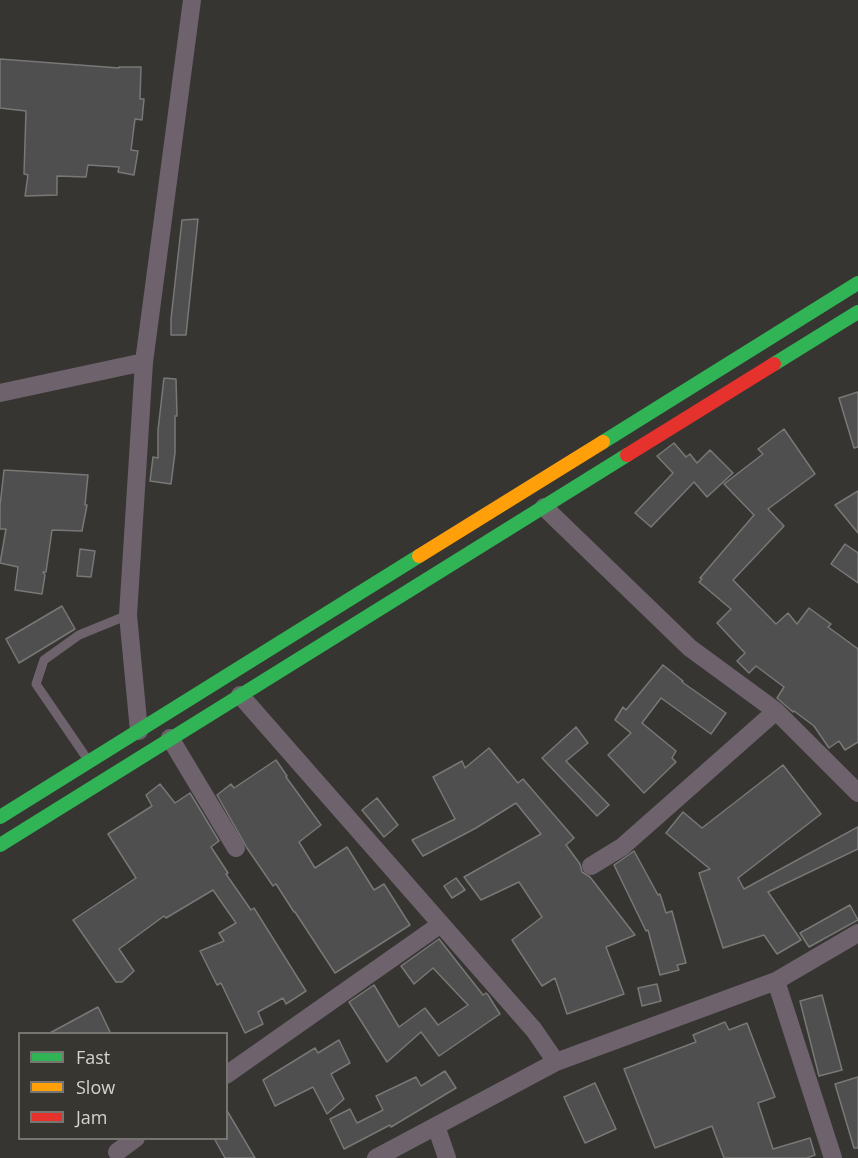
<!DOCTYPE html>
<html>
<head>
<meta charset="utf-8">
<style>
	body { margin:0 }
	#map { position:relative; width:858px; height:1158px; overflow:hidden; background:#373532; font-family:"Open Sans",sans-serif }
	canvas { display:block }
	.legend { position:absolute; left:18px; top:1032px; width:210px; height:108px; box-sizing:border-box; background:#383631; border:2px solid #767571; margin:0; padding:8px 10px; list-style:none; font-size:18px; color:#d4d3d0 }
	.legend li { display:flex; align-items:center; gap:12px; height:30px }
	.legend b { width:30px; border:2px solid #767571 }
</style>
</head>
<body>
<div id="map">
<canvas width="858" height="1158"></canvas>
<ul class="legend">
<li><b style="height:8px;background:#30b455"></b>Fast</li>
<li><b style="height:8px;background:#ff9f0a"></b>Slow</li>
<li><b style="height:8px;background:#e5322d"></b>Jam</li>
</ul>
</div>
<script>
const g = document.querySelector('canvas').getContext('2d');
g.lineJoin = 'round';
function paint(path, color) { g.fillStyle = color; g.fill(path, 'evenodd'); }
const poly = rows => new Path2D(rows.map(r => 'M' + r).join(''));
function strokePath(path, color, width, dash) { g.strokeStyle = color; g.lineWidth = width; g.lineCap = dash ? 'butt' : 'round'; g.setLineDash(dash || []); g.stroke(path); }
const building = poly([
	[0,59,119,68,119,67,141,67,140,99,144,99,142,120,135,119,131,150,138,151,134,175,118,172,119,167,88,165,86,177,57,176,57,195,25,196,28,175,24,174,26,111,0,108,0,59],
	[198,219,186,335,171,335,171,319,182,220,198,219],
	[164,378,176,379,177,416,175,416,175,453,171,484,150,481,153,457,158,458,158,430,164,378],
	[858,392,858,447,854,448,839,398,858,392],
	[784,429,815,474,768,509,784,526,733,580,776,624,788,613,797,624,809,608,831,624,828,627,858,649,858,742,845,750,839,741,829,748,814,726,794,711,793,712,777,698,784,687,756,666,749,673,737,661,745,653,717,623,731,609,699,582,702,579,700,578,754,515,724,484,763,454,758,449,784,429],
	[674,443,686,457,690,454,697,463,710,450,733,473,707,497,694,482,651,527,635,513,673,473,657,456,674,443],
	[4,470,88,475,85,505,87,505,82,531,52,530,46,572,43,572,45,575,42,594,15,590,18,567,0,563,6,529,0,529,0,506,4,470],
	[858,491,858,533,835,505,858,491],
	[845,544,858,553,858,583,831,564,845,544],
	[80,549,95,551,91,577,77,576,80,549],
	[62,606,75,629,19,663,6,639,62,606],
	[663,665,683,681,682,682,726,713,711,734,661,698,642,723,676,751,672,758,676,762,644,793,608,755,631,733,615,720,623,707,626,710,663,665],
	[576,727,588,743,566,761,609,805,597,816,542,758,576,727],
	[489,748,518,783,523,779,574,838,566,845,580,864,582,872,590,877,635,935,606,947,624,994,567,1014,555,978,542,986,512,940,542,917,519,882,481,900,464,877,541,834,516,803,476,828,423,856,412,840,455,819,433,777,462,761,465,768,489,748],
	[276,760,287,776,286,777,321,825,299,842,315,868,347,847,374,890,384,884,410,925,335,973,295,912,294,912,276,884,273,886,247,848,217,795,231,784,234,788,276,760],
	[783,765,821,814,738,878,744,889,858,827,858,849,768,892,801,940,777,954,764,935,723,948,699,873,710,869,666,833,683,812,702,828,783,765],
	[160,784,175,803,190,793,219,841,211,847,228,873,226,874,251,910,254,908,306,991,286,1004,283,998,258,1012,263,1024,245,1033,221,983,217,985,200,951,224,941,219,933,236,923,213,890,166,918,164,916,119,949,134,971,122,982,116,982,73,920,136,878,108,834,152,806,146,795,160,784],
	[377,798,398,825,384,837,362,810,377,798],
	[634,851,658,895,660,894,666,913,672,911,686,963,677,965,679,970,660,975,648,930,646,931,614,865,634,851],
	[456,878,465,890,452,898,444,886,456,878],
	[850,905,858,920,809,947,800,933,850,905],
	[439,939,483,995,486,993,488,995,500,1014,439,1056,421,1032,387,1062,349,1002,374,985,399,1027,425,1008,438,1025,468,1005,433,968,414,984,401,966,439,939],
	[657,984,661,1001,642,1006,638,988,657,984],
	[822,995,842,1070,819,1076,800,1001,822,995],
	[98,1007,111,1034,48,1034,98,1007],
	[725,1022,729,1030,747,1023,775,1097,758,1103,773,1149,810,1138,815,1155,807,1158,724,1158,712,1126,655,1148,624,1069,696,1042,693,1035,725,1022],
	[339,1040,350,1063,331,1074,344,1099,327,1114,313,1087,275,1106,263,1080,315,1048,318,1053,339,1040],
	[445,1071,456,1088,391,1127,390,1125,344,1149,330,1119,350,1109,357,1123,383,1110,376,1096,416,1077,421,1086,445,1071],
	[858,1077,858,1148,854,1148,835,1084,858,1077],
	[595,1083,616,1129,585,1143,564,1097,595,1083],
	[226,1109,255,1158,225,1158,214,1138,226,1138,226,1109]
]);
paint(building, '#504f4f');
strokePath(building, '#787877', 1.5);
strokePath(poly([
	[88,760,36,684,44,660,79,635,128,615]
]), '#6e636d', 9);
strokePath(poly([
	[0,393,144,362],
	[544,507,690,648,776,711,858,793],
	[240,695,534,1030,556,1062],
	[139,731,128,615,144,362,192,0],
	[170,738,236,848],
	[591,866,622,847,776,711],
	[776,981,833,1158],
	[226,1075,441,924],
	[436,1126,447,1158],
	[117,1152,136,1138],
	[376,1158,556,1062,776,981,858,933]
]), '#6e636d', 18);
strokePath(poly([
	[774,364,858,312],
	[603,442,858,283],
	[0,817,419,556],
	[0,845,627,455]
]), '#30b455', 14);
strokePath(poly([
	[419,556,603,442]
]), '#ff9f0a', 14);
strokePath(poly([
	[627,455,774,364]
]), '#e5322d', 14);
</script>
</body>
</html>
